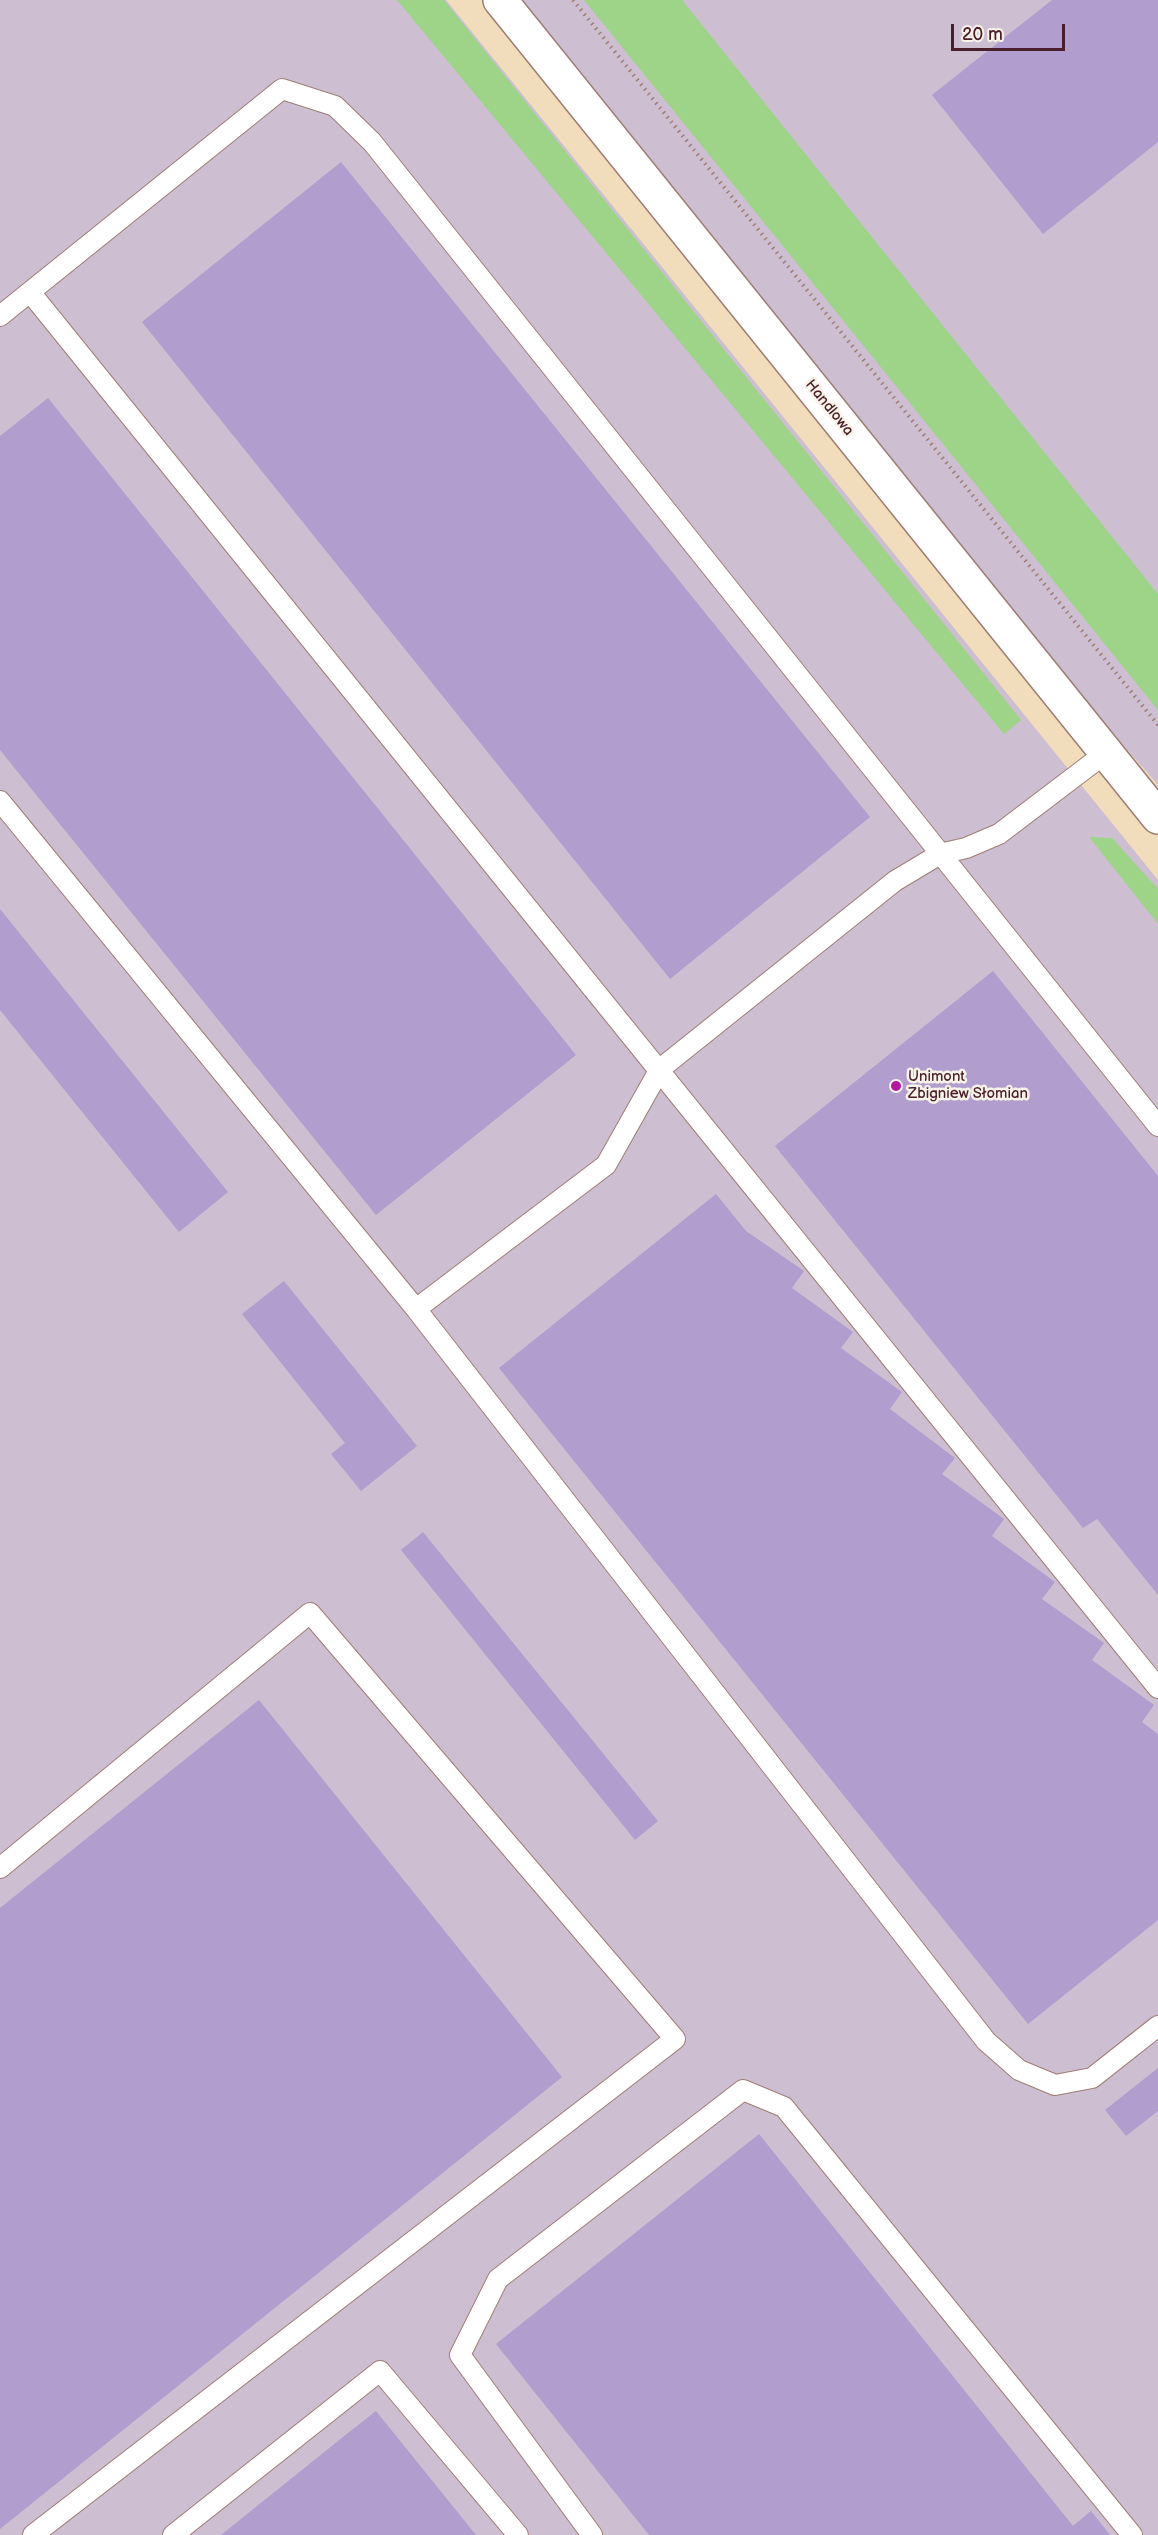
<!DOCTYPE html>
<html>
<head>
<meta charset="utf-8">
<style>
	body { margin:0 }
	#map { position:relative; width:1158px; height:2535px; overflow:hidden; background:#f1dcbc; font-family:"Balsamiq Sans",sans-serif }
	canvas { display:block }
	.scale { position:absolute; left:951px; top:24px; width:114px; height:27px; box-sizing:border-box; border:3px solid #4a1f2b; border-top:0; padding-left:8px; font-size:18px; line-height:21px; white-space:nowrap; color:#4a1f2b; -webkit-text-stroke:4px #f7f3e8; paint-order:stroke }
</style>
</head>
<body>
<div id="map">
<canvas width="1158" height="2535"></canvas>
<div class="scale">20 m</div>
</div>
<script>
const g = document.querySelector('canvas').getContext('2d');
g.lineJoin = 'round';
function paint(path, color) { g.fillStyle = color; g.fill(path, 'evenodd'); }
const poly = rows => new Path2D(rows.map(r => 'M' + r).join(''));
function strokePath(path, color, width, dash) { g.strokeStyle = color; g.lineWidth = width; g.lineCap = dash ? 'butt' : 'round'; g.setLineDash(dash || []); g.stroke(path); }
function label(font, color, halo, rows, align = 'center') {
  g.font = font + ' "Balsamiq Sans",sans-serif'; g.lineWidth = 5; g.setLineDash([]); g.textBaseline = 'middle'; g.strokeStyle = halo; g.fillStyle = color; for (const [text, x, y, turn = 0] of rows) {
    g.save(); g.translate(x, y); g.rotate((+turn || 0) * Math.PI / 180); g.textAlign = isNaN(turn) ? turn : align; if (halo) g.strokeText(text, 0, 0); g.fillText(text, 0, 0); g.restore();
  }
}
paint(poly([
	[0,0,446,0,1158,880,1158,2535,0,2535],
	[521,0,1158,0,1158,785,1083,699]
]), '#cdbed2');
paint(poly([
	[397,0,444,0,1021,720,1004,734],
	[584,0,682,0,1158,594,1158,710],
	[1089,837,1112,838,1158,889,1158,924]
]), '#9dd487');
paint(poly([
	[1052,0,1158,0,1158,142,1043,234,932,95],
	[341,162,870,817,670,979,142,322],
	[48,398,576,1055,376,1215,0,750,0,436],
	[0,909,228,1192,179,1232,0,1010],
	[993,971,1158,1176,1158,1595,1097,1519,1083,1528,775,1146],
	[716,1194,746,1231,804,1271,792,1288,853,1332,841,1348,902,1392,890,1409,955,1458,942,1474,1004,1519,992,1536,1055,1582,1042,1599,1104,1643,1092,1660,1154,1705,1142,1722,1158,1734,1158,1920,1028,2024,499,1368],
	[284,1281,417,1446,361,1491,331,1454,345,1443,242,1314],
	[423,1532,658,1821,635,1840,401,1550],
	[259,1700,562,2077,0,2529,0,1908],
	[1158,2068,1158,2111,1126,2136,1105,2110],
	[759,2134,1073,2526,1091,2511,1110,2535,649,2535,496,2344],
	[376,2411,476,2535,221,2535,343,2437]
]), '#b19dce');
const lane = poly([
	[30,292,1158,1688],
	[0,316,282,89,335,106,372,142,1158,1126],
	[0,801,416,1309,986,2041,1019,2070,1055,2085,1092,2078,1158,2026],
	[416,1309,606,1165,660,1069,895,881,940,854,966,848,999,834,1107,752],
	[0,1868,310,1613,675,2039,33,2535],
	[173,2535,380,2371,518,2535],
	[592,2535,460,2355,498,2279,743,2090,784,2107,1132,2535]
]);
const street = poly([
	[500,0,1158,817]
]);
strokePath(lane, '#9e7e74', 22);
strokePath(street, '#9e7e74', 36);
strokePath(poly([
	[573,0,1158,725]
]), '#9e7e74', 4, [1.5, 4.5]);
strokePath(lane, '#fff', 20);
strokePath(street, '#fff', 33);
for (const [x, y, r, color] of [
	[896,1086,6,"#b5179e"]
]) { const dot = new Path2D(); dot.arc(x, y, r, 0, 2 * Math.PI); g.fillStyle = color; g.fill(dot); strokePath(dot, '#f7f3e8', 2); }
label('15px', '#4a1f2b', '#f7f3e8', [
	["Handlowa",829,408,51]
]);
label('15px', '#4a1f2b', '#f7f3e8', [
	["Unimont",908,1077],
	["Zbigniew Słomian",908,1094]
], 'left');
</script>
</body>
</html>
